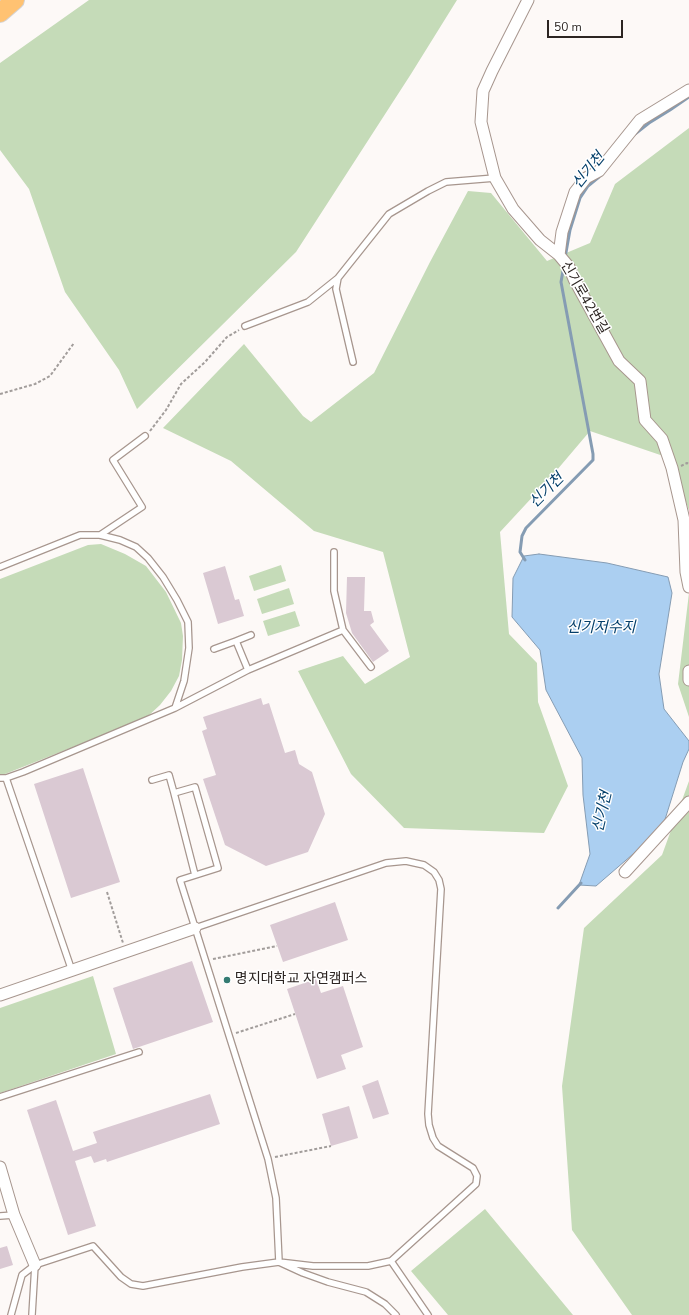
<!DOCTYPE html>
<html>
<head>
<meta charset="utf-8">
<style>
	body { margin:0 }
	#map { position:relative; width:689px; height:1315px; overflow:hidden; background:#fdf9f7; font-family:"Nunito Sans",sans-serif }
	canvas { display:block }
	.scale { position:absolute; left:547px; top:20px; width:76px; height:18px; box-sizing:border-box; border:2px solid #2c2522; border-top:0; padding-left:5px; font-size:12px; line-height:14px; white-space:nowrap; color:#2c2522; -webkit-text-stroke:3px #fff; paint-order:stroke }
</style>
</head>
<body>
<div id="map">
<canvas width="689" height="1315"></canvas>
<div class="scale">50 m</div>
</div>
<script>
const g = document.querySelector('canvas').getContext('2d');
g.lineJoin = 'round';
function paint(path, color) { g.fillStyle = color; g.fill(path, 'evenodd'); }
const poly = rows => new Path2D(rows.map(r => 'M' + r).join(''));
function strokePath(path, color, width, dash) { g.strokeStyle = color; g.lineWidth = width; g.lineCap = dash ? 'butt' : 'round'; g.setLineDash(dash || []); g.stroke(path); }
function label(font, color, halo, rows, align = 'center') {
  g.font = font + ' "Nunito Sans","Noto Sans KR",sans-serif'; g.lineWidth = 3; g.setLineDash([]); g.textBaseline = 'middle'; g.strokeStyle = halo; g.fillStyle = color; for (const [text, x, y, turn = 0] of rows) {
    g.save(); g.translate(x, y); g.rotate((+turn || 0) * Math.PI / 180); g.textAlign = isNaN(turn) ? turn : align; if (halo) g.strokeText(text, 0, 0); g.fillText(text, 0, 0); g.restore();
  }
}
paint(poly([
	[89,0,457,0,411,74,296,252,137,409,119,370,65,292,29,189,0,150,0,63],
	[689,128,689,511,672,459,590,431,551,477,500,532,509,634,537,663,538,702,568,786,544,833,404,828,351,774,298,671,343,656,365,684,410,657,383,552,314,531,231,461,163,428,244,344,303,416,311,422,374,373,430,262,468,191,491,193,547,261,590,243,615,184],
	[101,544,125,554,146,566,166,592,181,623,183,636,182,660,179,676,171,691,160,705,146,718,0,776,0,579,88,545],
	[281,565,286,581,254,591,249,576],
	[289,588,294,604,262,614,257,599],
	[689,593,689,717,678,684],
	[295,611,300,626,268,636,263,621],
	[689,781,689,1315,632,1315,572,1230,562,1086,584,928,662,855],
	[93,976,116,1054,0,1093,0,1008],
	[485,1209,573,1315,448,1315,411,1271]
]), '#c5dbb8');
const water = poly([
	[539,554,607,563,668,577,672,593,659,674,664,709,689,741,689,749,683,762,662,829,596,886,579,885,590,854,583,795,582,758,546,690,540,650,512,617,513,578,524,556,539,554]
]);
paint(water, '#abcff1');
strokePath(water, '#859cb3', 1);
strokePath(poly([
	[635,134,649,123,670,110,689,97],
	[565,258,570,230,580,198,588,186,599,177],
	[525,560,520,552,522,536,526,528,593,460,593,454,561,282,564,265],
	[558,908,581,883]
]), '#859cb3', 3);
paint(poly([
	[225,566,235,600,239,599,244,616,218,624,203,573],
	[347,577,365,577,364,611,371,611,374,622,370,625,389,651,373,662,352,633,346,613],
	[261,698,263,705,269,703,285,753,295,750,299,764,312,772,325,814,308,852,266,866,225,845,203,779,216,775,202,731,207,729,203,717],
	[83,768,120,882,71,898,34,784],
	[335,902,348,940,283,962,270,925],
	[192,961,213,1022,133,1049,113,988],
	[316,979,321,993,343,986,363,1047,341,1055,346,1069,317,1079,287,989],
	[378,1080,389,1114,373,1119,362,1086],
	[210,1094,220,1124,107,1162,106,1159,94,1163,91,1156,75,1161,96,1226,68,1235,27,1110,56,1100,73,1151,97,1143,93,1132],
	[349,1106,358,1138,331,1146,322,1114],
	[7,1246,13,1265,0,1269,0,1248]
]), '#dac9d3');
const service = poly([
	[245,326,308,302,338,278],
	[353,362,336,289,338,278,389,214,428,191,446,182,495,178],
	[100,535,142,507,113,460,145,436],
	[0,567,80,535,100,535,120,540,136,547,148,558,163,577,177,600,188,622,189,648,184,681,175,708,23,772,6,778,0,778],
	[343,630,371,667],
	[236,641,251,635],
	[214,649,236,641,248,670],
	[175,708,248,670,343,630,334,591,334,552],
	[6,778,72,971],
	[152,780,169,775,174,793],
	[195,875,174,793,195,787,218,868,180,880,268,1159,276,1198,279,1262,313,1266,368,1266,391,1261,428,1315],
	[195,928,386,863,406,861,424,865,434,872,439,880,441,889,428,1114,429,1125,433,1138,438,1146,473,1168,477,1176,476,1184,391,1261],
	[0,1097,139,1052],
	[0,1216,14,1215],
	[11,1315,22,1275,35,1265,93,1246,121,1277,131,1284,143,1286,242,1267,279,1262,303,1273,328,1282,366,1292,385,1304,396,1315],
	[32,1315,35,1265]
]);
const minor = poly([
	[528,0,492,71,483,91,481,122,495,178,513,209,540,240,559,255,569,267,574,279,619,361,640,381,645,420,662,439,672,468,684,520,686,572,689,587],
	[559,255,562,232,575,192,586,178,599,171,640,120,689,90],
	[689,671,689,680],
	[625,872,689,802],
	[0,995,195,928],
	[0,1167,14,1215,35,1265]
]);
const trunk = poly([
	[0,13,15,0]
]);
strokePath(service, '#a7968e', 8);
strokePath(minor, '#a7968e', 13);
strokePath(trunk, '#d5d3d3', 20);
strokePath(poly([
	[0,394,35,384,50,376,74,343],
	[150,431,166,410,181,384,205,362,227,337,239,330],
	[681,466,687,463,689,464],
	[107,892,123,943],
	[213,959,277,946],
	[236,1033,295,1014],
	[275,1157,331,1146]
]), '#a29d9b', 2, [3, 2]);
strokePath(service, '#fff', 5.5);
strokePath(minor, '#fff', 11);
strokePath(trunk, '#ffc272', 18);
for (const [x, y, r, color] of [
	[227,980,4,"#347b72"]
]) { const dot = new Path2D(); dot.arc(x, y, r, 0, 2 * Math.PI); g.fillStyle = color; g.fill(dot); strokePath(dot, '#fff', 1.5); }
label('14px', '#2c2522', '#fff', [
	["신기로42번길",584,298,60]
]);
label('14px', '#2c2522', '#fff', [
	["명지대학교 자연캠퍼스",235,980]
], 'left');
label('italic 15px', '#043f6a', '#fff', [
	["신기천",589,171,-51],
	["신기천",547,491,-45],
	["신기저수지",601,628],
	["신기천",603,812,-77]
]);
</script>
</body>
</html>
